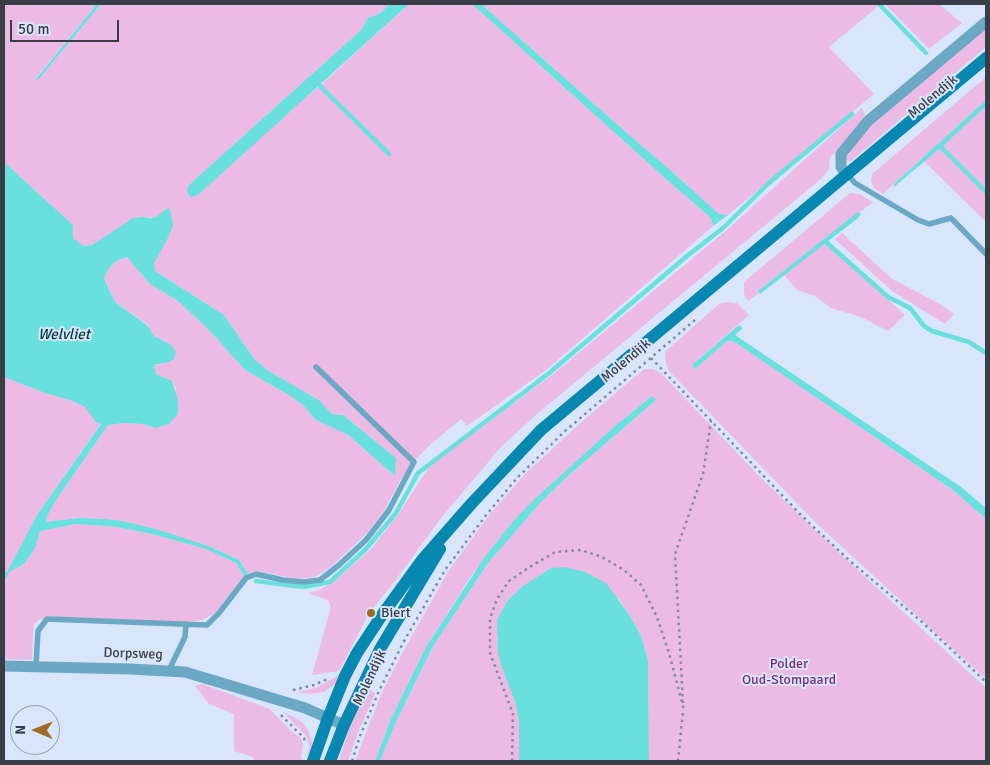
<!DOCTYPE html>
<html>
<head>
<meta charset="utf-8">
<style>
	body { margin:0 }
	#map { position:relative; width:990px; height:765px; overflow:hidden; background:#d9e5fb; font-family:Signika,sans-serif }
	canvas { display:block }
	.frame { position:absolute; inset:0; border:5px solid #383d46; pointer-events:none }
	.north { position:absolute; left:10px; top:705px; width:50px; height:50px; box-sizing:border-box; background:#d9e5fb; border:1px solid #99a2b3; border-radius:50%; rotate:271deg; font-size:14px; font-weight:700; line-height:20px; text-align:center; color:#383d46 }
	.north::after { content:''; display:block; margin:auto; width:18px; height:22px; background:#9f6c22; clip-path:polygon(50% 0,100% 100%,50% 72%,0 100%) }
	.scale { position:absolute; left:10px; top:20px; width:109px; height:22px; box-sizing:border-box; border:2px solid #383d46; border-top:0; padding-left:6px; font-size:15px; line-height:18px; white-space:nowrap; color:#383d46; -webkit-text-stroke:4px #d9e5fb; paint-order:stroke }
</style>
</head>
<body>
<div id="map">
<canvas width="990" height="765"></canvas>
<div class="frame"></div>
<div class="north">N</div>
<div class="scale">50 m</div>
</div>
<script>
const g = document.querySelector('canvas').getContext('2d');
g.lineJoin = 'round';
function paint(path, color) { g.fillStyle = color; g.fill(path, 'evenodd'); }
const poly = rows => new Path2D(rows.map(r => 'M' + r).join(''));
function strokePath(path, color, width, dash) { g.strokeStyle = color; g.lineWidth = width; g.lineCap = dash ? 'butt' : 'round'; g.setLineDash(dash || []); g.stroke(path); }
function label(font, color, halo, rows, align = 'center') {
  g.font = font + ' Signika,sans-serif'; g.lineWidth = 4; g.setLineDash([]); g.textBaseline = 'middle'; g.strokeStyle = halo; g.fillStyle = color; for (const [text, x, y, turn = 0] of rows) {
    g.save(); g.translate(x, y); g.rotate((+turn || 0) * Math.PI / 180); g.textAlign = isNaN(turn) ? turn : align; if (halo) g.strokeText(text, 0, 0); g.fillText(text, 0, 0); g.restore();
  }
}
paint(poly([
	[4,4,97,4,36,78,38,80,101,4,390,4,379,14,368,18,361,30,190,184,187,189,320,86,409,4,472,4,667,180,711,218,713,226,546,370,467,426,461,419,431,444,418,457,401,479,385,509,369,531,332,566,315,577,298,579,256,571,248,574,239,560,208,546,122,521,79,518,46,522,45,518,56,500,108,425,124,423,143,424,155,428,176,389,172,381,156,374,154,365,163,364,171,345,154,336,148,325,115,302,104,277,109,268,118,260,128,257,150,284,178,301,209,330,245,370,287,394,302,404,316,420,348,435,395,476,396,458,343,415,332,414,319,400,270,372,255,360,224,315,155,271,153,263,168,238,168,209,156,217,133,218,92,245,83,246,73,238,73,225,4,162],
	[481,4,881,4,829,47,874,94,728,215,719,214,668,168,636,141],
	[885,4,939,4,962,23,929,49],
	[986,27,986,47,851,161,847,161,846,157,849,150,873,124],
	[986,77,986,100,883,194,874,188,871,181,872,174],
	[986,106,986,222,924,161],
	[862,108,867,120,844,146,830,157,829,169,822,178,538,413,501,447,441,518,395,581,369,613,339,671,312,675,331,607,328,600,308,593,317,591,333,582,371,549,397,516,431,464,552,375,728,229],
	[850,193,859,194,873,202,758,291,759,293,748,301,744,294,744,282],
	[842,233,892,279,940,304,954,314,945,324,892,291,835,239],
	[826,242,905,315,888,331,861,317,831,308,815,296,797,290,784,275],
	[727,302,737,303,749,315,693,364,693,368,695,369,727,341,733,341,953,490,986,519,986,679,816,523,669,371,666,364,665,352,719,304],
	[644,369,653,369,661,373,760,477,852,565,986,688,986,761,649,761,648,660,641,636,630,616,618,598,523,586,508,600,497,638,502,668,516,703,519,722,519,761,380,761,396,722,432,648,488,563,542,501,569,475,655,401,652,396,615,426,514,520,471,576,426,647,391,719,375,761,355,761,382,692,403,652,449,570,466,547,490,514,525,474,584,420],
	[4,377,45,393,73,401,85,407,101,423,37,515,7,573,24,564,30,556,40,531,76,524,117,527,152,534,206,549,236,563,244,576,215,613,202,620,189,622,40,619,34,624,33,633,32,660,4,659],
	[339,675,337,683,324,692,309,694,297,692,316,688],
	[202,684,270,709,292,732,300,737,303,744,301,758,304,761,255,761,252,757,234,751,234,714,209,704,195,686],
	[367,688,374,692,375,694,360,728,348,761,339,761,351,723],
	[283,712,296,718,303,723,308,730,312,741,312,750,308,760,307,759,309,747,307,737]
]), '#ebbbe5');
paint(poly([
	[97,4,101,4,38,80,36,79],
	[390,4,409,4,198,195,191,197,188,194,187,189,190,184,361,30,368,18,379,14],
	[472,4,481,4,636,141,668,168,719,214,728,215,713,226,711,218,667,180],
	[986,100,986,106,945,144,894,187,894,184],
	[4,162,73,225,73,238,83,246,92,245,133,218,143,217,151,218,156,217,168,208,170,209,173,225,168,238,154,263,155,271,224,315,255,360,270,372,319,400,332,414,343,415,396,458,395,476,348,435,316,420,302,404,287,394,245,370,209,330,178,301,150,284,127,257,118,260,109,268,104,278,115,302,148,326,154,336,171,345,176,352,174,359,169,362,154,365,156,374,172,381,178,401,178,414,169,424,155,428,143,424,124,423,108,425,56,500,46,518,46,522,79,518,104,519,122,521,159,530,208,546,239,560,248,574,244,576,236,563,206,549,152,534,117,527,76,524,40,531,35,548,24,564,6,574,37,515,101,424,96,422,85,407,73,401,45,393,4,377],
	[858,212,861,214,858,218,760,294,758,291],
	[739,325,743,328,735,335,961,487,986,508,986,519,953,490,733,341,727,341,695,369,693,368,693,364],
	[652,396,656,400,569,475,542,501,488,563,432,648,396,722,380,761,375,761,391,719,426,647,484,558,514,520,537,497,615,426],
	[564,567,585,572,606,583,630,616,641,636,648,660,649,761,519,761,519,722,516,704,502,668,498,653,497,620,508,600,523,586,551,568]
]), '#69dfde');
strokePath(poly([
	[879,4,926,53],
	[320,86,389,154],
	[941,147,986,192],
	[826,242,888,297,910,308,924,326,932,331,969,342,986,353],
	[4,577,6,574],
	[256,581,303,587,330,582,366,549,396,513,418,473,548,374,687,256,723,228,770,182,852,114]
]), '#69dfde', 4.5);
strokePath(poly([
	[651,358,802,516,850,561,922,622,986,682],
	[293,690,314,685,330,678],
	[683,703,675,554,703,474,711,421],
	[281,715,304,738,305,742],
	[352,761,360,736,379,691,404,641,445,570,487,514,517,478,564,432,695,320],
	[512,761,513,714,490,653,490,619,497,599,509,581,528,568,555,552,581,550,602,557,624,570,641,585,657,617,669,653,684,710],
	[678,761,683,711]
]), '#838b9a', 2.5, [2.5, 4]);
strokePath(poly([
	[847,174,855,183,918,220,929,224,951,218,986,254],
	[36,666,38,631,47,619,207,625,219,613,246,578,256,574,283,580,303,582,320,580,339,565,366,540,389,510,414,462,316,367],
	[169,670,185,637,186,624]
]), '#6aa8c3', 5.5);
strokePath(poly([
	[847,174,841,167,841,154,868,121,986,22],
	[4,666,130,669,185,672,305,708,344,725]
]), '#6aa8c3', 11);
strokePath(poly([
	[313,761,328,718,345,676,357,653,382,615,422,560,472,503,541,430,986,58],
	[330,761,344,725,380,649,440,549]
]), '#0688b1', 12);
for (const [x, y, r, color] of [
	[371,613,5,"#9f6c22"]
]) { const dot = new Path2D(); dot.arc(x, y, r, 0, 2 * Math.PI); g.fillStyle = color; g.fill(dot); strokePath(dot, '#d9e5fb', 2); }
label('14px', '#383d46', '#d9e5fb', [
	["Molendijk",933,97,-40],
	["Molendijk",626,361,-40],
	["Dorpsweg",133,654,2],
	["Molendijk",370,678,-65]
]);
label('14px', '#383d46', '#d9e5fb', [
	["Biert",381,613]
], 'left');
label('14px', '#792f74', '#d9e5fb', [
	["Polder",789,664],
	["Oud-Stompaard",789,680]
]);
label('italic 15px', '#023d3c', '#d9e5fb', [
	["Welvliet",64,335]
]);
</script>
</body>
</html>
